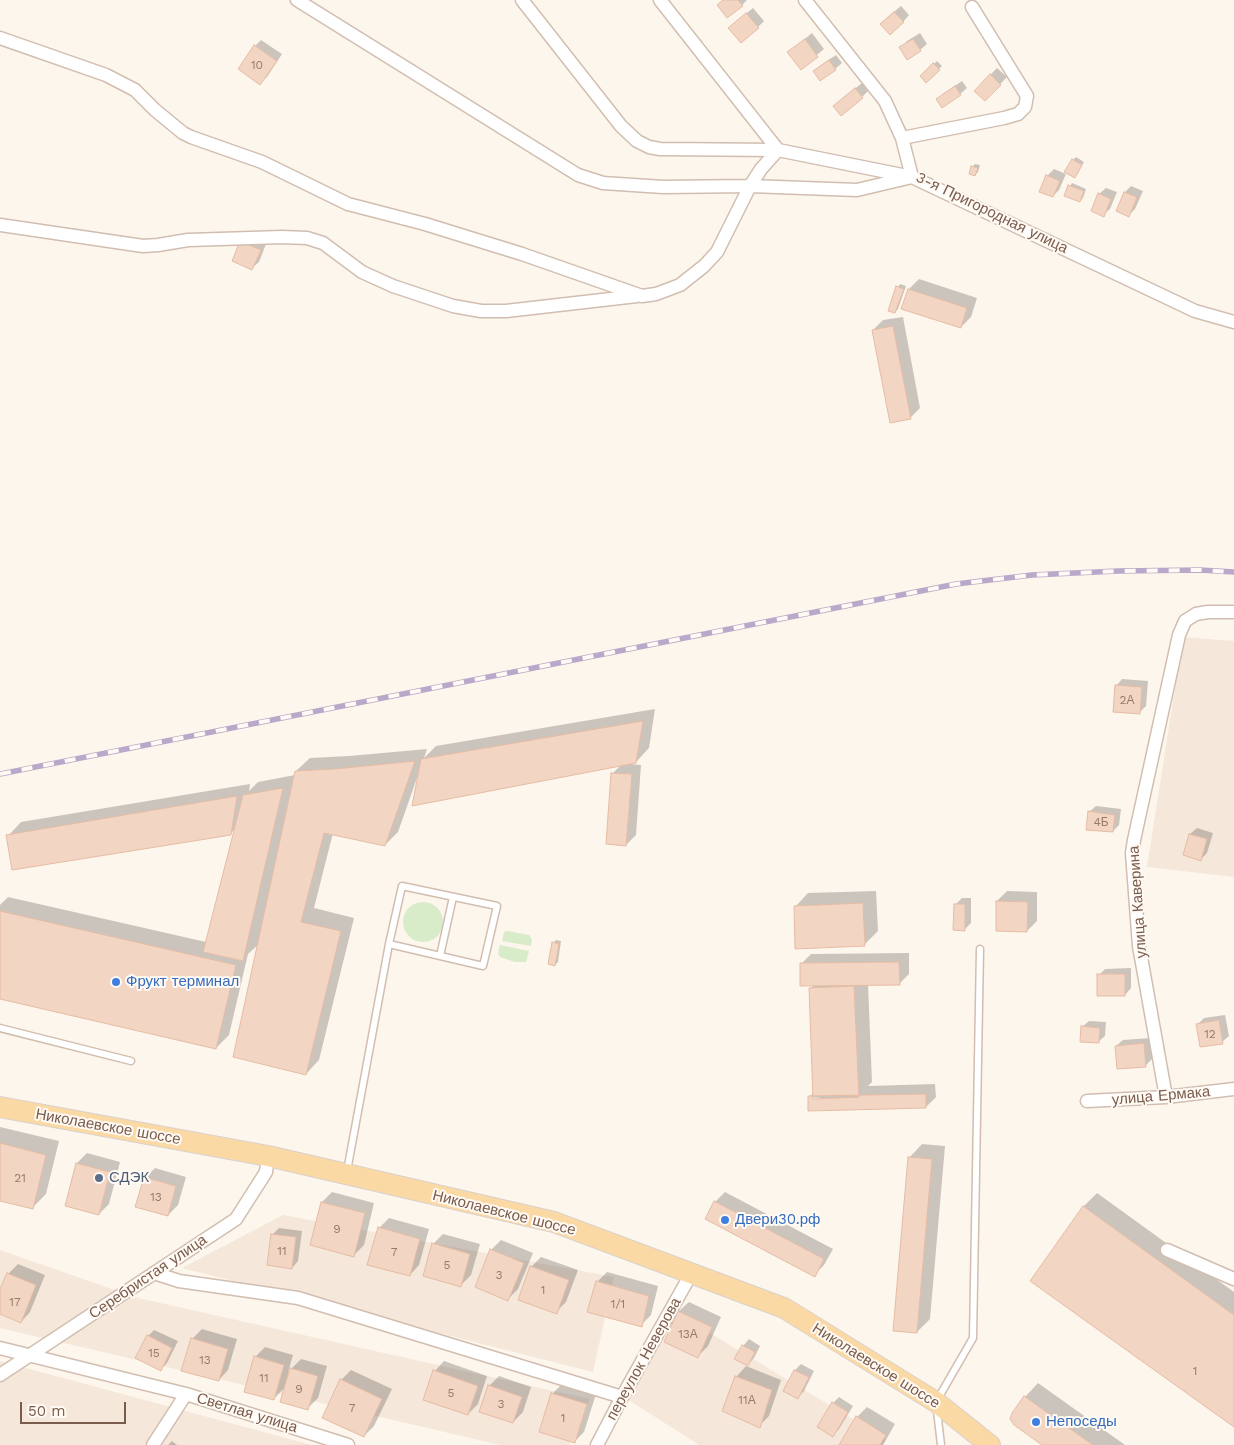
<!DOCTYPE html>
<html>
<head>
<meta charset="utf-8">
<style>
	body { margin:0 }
	#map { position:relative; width:1234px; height:1445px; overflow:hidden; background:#fdf6ec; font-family:"Work Sans",sans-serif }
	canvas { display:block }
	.scale { position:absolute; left:20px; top:1402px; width:106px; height:22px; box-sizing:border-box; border:2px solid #7a5c4d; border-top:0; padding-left:6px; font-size:15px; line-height:18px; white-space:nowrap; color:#7a5c4d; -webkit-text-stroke:4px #fffaf3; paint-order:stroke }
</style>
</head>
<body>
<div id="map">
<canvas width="1234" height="1445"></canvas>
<div class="scale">50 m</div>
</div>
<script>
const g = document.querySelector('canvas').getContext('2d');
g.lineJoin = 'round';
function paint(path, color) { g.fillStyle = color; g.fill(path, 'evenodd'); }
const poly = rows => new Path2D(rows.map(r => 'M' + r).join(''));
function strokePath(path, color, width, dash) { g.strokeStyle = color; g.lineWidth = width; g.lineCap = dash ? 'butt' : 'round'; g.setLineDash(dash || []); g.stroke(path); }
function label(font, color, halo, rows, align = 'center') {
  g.font = font + ' "Work Sans",sans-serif'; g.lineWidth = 4; g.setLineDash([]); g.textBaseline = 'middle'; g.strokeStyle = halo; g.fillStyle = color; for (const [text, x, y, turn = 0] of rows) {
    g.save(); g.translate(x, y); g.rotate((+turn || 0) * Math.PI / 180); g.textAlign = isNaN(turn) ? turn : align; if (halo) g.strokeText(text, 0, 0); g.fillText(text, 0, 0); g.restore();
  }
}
paint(poly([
	[1183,637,1234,641,1234,877,1147,867],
	[283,1215,614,1277,593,1372,182,1268],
	[0,1250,138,1298,590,1399,569,1445,500,1445,0,1328],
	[680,1315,886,1439,883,1445,699,1445,624,1397],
	[0,1361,312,1445,0,1445]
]), '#f5e8da');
paint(poly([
	'403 922a20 20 0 1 1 40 0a20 20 0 1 1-40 0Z',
	[508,931,529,935,532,939,531,946,502,941,504,932],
	[500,945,529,951,526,962,515,962,500,957,498,953]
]), '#d8ecc9');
paint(poly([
	[724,0,747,0,742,5],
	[901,6,909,15,903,22,888,17],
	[753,8,764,21,758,27,736,22],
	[812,33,824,49,801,68,789,52],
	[920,33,927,44,920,50,901,48,907,41],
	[261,40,282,54,267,77,260,83,255,46],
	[836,55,842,63,835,69,815,72,821,65],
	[937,61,942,66,926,81,921,76],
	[997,68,1007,77,985,100,975,91],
	[962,81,967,88,960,94,938,99,944,93],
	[862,83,868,91,862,97,841,100],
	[1076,157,1084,162,1075,177,1073,160],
	[975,164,980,165,978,172,975,175,972,167],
	[1054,169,1066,174,1059,190,1053,196,1047,176],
	[1072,183,1086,189,1083,198,1080,201,1070,186],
	[1131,186,1143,191,1135,209,1129,215,1118,210,1125,192],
	[1106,188,1117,192,1110,209,1103,215,1099,194],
	[241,242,266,244,259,262,252,268],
	[919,279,977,298,971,317,961,327,903,308,909,289],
	[900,284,906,286,898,309,895,312,898,287],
	[903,317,920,408,910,418,873,330,883,320],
	[1122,679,1148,681,1146,706,1139,713,1116,686],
	[655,709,649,748,636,762,630,764,641,765,636,835,626,845,613,773,621,765,417,778,398,832,385,845,333,833,314,908,354,918,319,1060,306,1074,259,944,248,954,229,1035,216,1048,0,997,0,905,8,897,206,942,236,828,230,834,8,836,21,822,250,784,249,791,258,782,295,775,296,771,310,758,349,756,427,749,424,758,436,746],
	[1096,806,1121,809,1119,825,1113,831,1089,812],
	[1197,828,1213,833,1207,853,1200,860,1184,855,1190,834],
	[876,891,878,931,864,945,795,907,808,893],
	[1007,891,1037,892,1037,921,1027,931,997,901],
	[962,898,971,898,971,923,964,930,955,905],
	[556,940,561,941,558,962,555,965,553,943],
	[909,953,909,974,899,984,868,984,872,1082,868,1086,935,1084,936,1097,926,1107,809,1097,814,1092,810,989,814,985,801,964,811,954],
	[1131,968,1131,988,1125,995,1099,975,1105,969],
	[1225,1015,1229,1036,1222,1042,1198,1024,1204,1018],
	[1089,1021,1106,1022,1105,1036,1098,1042,1082,1027],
	[1150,1038,1152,1059,1145,1066,1116,1046,1123,1040],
	[0,1127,59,1141,46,1194,32,1208,0,1200],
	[922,1144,945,1146,930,1319,917,1332,909,1158],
	[87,1153,120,1162,109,1204,99,1214,77,1163],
	[155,1168,186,1177,178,1205,168,1215,145,1178],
	[332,1192,374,1203,364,1245,354,1255,322,1202],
	[725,1192,833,1249,824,1265,814,1275,715,1202],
	[1097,1193,1234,1292,1234,1426,1031,1281,1084,1206],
	[389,1218,429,1229,419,1265,410,1275,379,1228],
	[279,1228,302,1231,298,1261,292,1268,272,1235],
	[443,1234,480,1244,471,1275,461,1285,433,1244],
	[501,1240,533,1253,518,1289,508,1299,491,1250],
	[541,1257,578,1270,566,1302,556,1312,531,1267],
	[18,1264,45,1275,30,1312,21,1322,0,1313,0,1293,8,1274],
	[607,1272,658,1286,651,1315,641,1325,597,1282],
	[689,1302,721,1317,708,1346,698,1356,665,1341,679,1311],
	[202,1329,237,1339,228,1370,219,1380,192,1339],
	[154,1330,178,1341,167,1363,161,1369,148,1336],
	[749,1339,760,1346,754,1358,747,1365,743,1346],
	[265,1347,293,1355,288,1372,301,1359,327,1366,318,1398,308,1408,286,1386,274,1399,255,1357],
	[444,1361,487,1376,478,1404,468,1414,435,1371],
	[801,1364,814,1371,804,1391,798,1397,795,1370],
	[746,1366,781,1380,769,1416,759,1426,724,1410,737,1376],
	[351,1370,392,1389,374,1426,364,1436,341,1380],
	[499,1376,531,1387,523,1412,513,1422,489,1386],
	[1038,1383,1125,1445,1044,1445,1013,1414,1025,1397],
	[562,1384,596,1394,584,1432,574,1442,552,1394],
	[839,1397,853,1406,839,1429,833,1435,833,1403],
	[867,1407,895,1424,883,1445,841,1445,857,1417],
	[172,1441,177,1445,168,1445]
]), '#0003');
const building = poly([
	[723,0,738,0,743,6,727,18,717,5,723,0],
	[894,12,904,22,890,35,880,24,894,12],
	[746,13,759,28,741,43,728,28,746,13],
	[805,39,818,57,801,70,787,52,805,39],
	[913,39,921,51,907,60,899,47,913,39],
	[254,45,277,61,260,85,238,69,254,45],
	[829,60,836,70,820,81,813,71,829,60],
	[933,63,940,70,926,83,920,76,933,63],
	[990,74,1001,85,985,101,974,91,990,74],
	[955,86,961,95,942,108,936,99,955,86],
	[855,88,863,98,841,116,833,106,855,88],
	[1072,159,1082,165,1075,178,1064,172,1072,159],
	[971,166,978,168,975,176,969,174,971,166],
	[1046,175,1060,181,1053,197,1039,192,1046,175],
	[1068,185,1084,191,1080,202,1064,196,1068,185],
	[1124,192,1137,197,1129,217,1116,211,1124,192],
	[1098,193,1111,199,1104,217,1091,211,1098,193],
	[240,241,261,250,252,270,232,261,240,241],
	[896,286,904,289,895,313,888,311,896,286],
	[908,289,967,308,961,328,901,309,908,289],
	[893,326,911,419,890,423,872,330,893,326],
	[1115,685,1142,687,1140,714,1113,712,1115,685],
	[643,721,636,763,412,806,421,759,643,721],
	[415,761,385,846,324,833,301,922,341,931,306,1075,233,1057,295,771,335,769,415,761],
	[611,773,632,774,626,846,606,844,611,773],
	[283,788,243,961,203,952,243,795,283,788],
	[237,796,231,835,12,870,6,835,237,796],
	[1088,811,1115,815,1113,832,1086,830,1088,811],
	[1189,834,1207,839,1201,861,1183,855,1189,834],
	[996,901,1028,902,1027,932,996,931,996,901],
	[863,903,865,946,795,949,794,906,863,903],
	[954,904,965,904,965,931,953,930,954,904],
	[0,911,236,965,216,1049,0,999,0,911],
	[552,942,559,944,555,966,548,964,552,942],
	[899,962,900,985,800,986,800,963,899,962],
	[1097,974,1125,974,1125,996,1097,996,1097,974],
	[854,986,859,1097,813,1099,809,988,854,986],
	[1219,1020,1223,1044,1200,1047,1196,1024,1219,1020],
	[1081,1026,1100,1028,1099,1043,1080,1042,1081,1026],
	[1144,1043,1146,1067,1117,1069,1115,1046,1144,1043],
	[926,1094,926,1108,808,1111,808,1096,926,1094],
	[0,1143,46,1155,33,1209,0,1201,0,1143],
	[908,1157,932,1159,917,1333,893,1331,908,1157],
	[76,1163,110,1172,99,1215,65,1206,76,1163],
	[144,1177,176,1186,168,1216,135,1207,144,1177],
	[714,1201,824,1259,815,1277,705,1219,714,1201],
	[321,1202,365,1213,354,1257,310,1245,321,1202],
	[1083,1206,1234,1315,1234,1427,1030,1281,1083,1206],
	[378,1227,420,1239,410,1276,367,1265,378,1227],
	[271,1234,296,1237,292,1269,267,1265,271,1234],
	[432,1243,470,1254,461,1287,423,1276,432,1243],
	[490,1249,524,1263,508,1301,475,1287,490,1249],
	[530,1266,569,1280,557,1314,518,1300,530,1266],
	[7,1273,36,1285,21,1323,0,1314,0,1289,7,1273],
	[596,1281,649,1296,642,1327,587,1312,596,1281],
	[678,1311,712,1327,698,1358,664,1342,678,1311],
	[147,1335,172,1348,161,1371,135,1358,147,1335],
	[191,1338,228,1349,219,1381,181,1371,191,1338],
	[742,1345,755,1352,748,1366,734,1359,742,1345],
	[254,1356,284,1365,274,1400,244,1392,254,1356],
	[290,1368,318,1376,308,1410,280,1402,290,1368],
	[433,1370,478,1386,468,1415,423,1400,433,1370],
	[794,1370,809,1377,798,1399,783,1391,794,1370],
	[735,1376,772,1390,760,1428,722,1411,735,1376],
	[340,1379,382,1399,364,1437,322,1418,340,1379],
	[488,1385,522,1397,513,1423,479,1412,488,1385],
	[551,1393,587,1404,575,1443,539,1432,551,1393],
	[1024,1396,1093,1445,1042,1445,1014,1425,1010,1419,1012,1413,1024,1396],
	[832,1402,848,1412,833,1437,817,1427,832,1402],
	[856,1416,886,1435,880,1445,839,1445,856,1416]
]);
paint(building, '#f3d5c3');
strokePath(building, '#e6bba3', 1);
const service = poly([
	[440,956,453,897],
	[0,1028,131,1061],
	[347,1171,389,944,402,886,497,906,483,966,389,944],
	[941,1445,936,1402,973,1338,980,949]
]);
const minor = poly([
	[297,0,578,175,603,183,663,187,750,186,857,190,912,177],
	[522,0,621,126,637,141,649,147,660,149,778,150,907,176],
	[805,0,885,101,902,138,912,177,1195,311,1234,322],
	[0,38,106,75,135,90,155,110,183,133,191,137,262,162,348,204,425,224,522,254,642,296,656,294,680,285,704,266,717,252,750,186,761,169,778,150,660,0],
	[902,138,1004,118,1018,114,1025,107,1027,96,972,7],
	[0,225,143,246,158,245,188,240,282,237,307,238,323,243,362,272,393,286,453,306,481,311,506,311,637,296],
	[1166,1097,1139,946,1132,853,1134,840,1179,635,1185,621,1196,614,1208,612,1234,612],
	[1087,1101,1166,1097,1234,1089],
	[1167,1250,1234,1279],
	[154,1273,179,1281,298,1298,622,1397],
	[0,1348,186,1394,348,1445],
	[0,1375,236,1219,266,1172,268,1156],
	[153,1445,186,1394],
	[597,1445,622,1397,691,1274]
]);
const primary = poly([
	[0,1107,268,1156,554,1222,784,1308,936,1402,990,1445]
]);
strokePath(service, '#d1beb0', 9);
strokePath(minor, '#d1beb0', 15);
strokePath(primary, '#dad1cd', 22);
strokePath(service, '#fff', 6);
strokePath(minor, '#fff', 12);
strokePath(primary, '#fbd9a5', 20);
const rail = poly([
	[0,774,956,584,1032,575,1118,571,1200,570,1234,572]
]);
strokePath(rail, '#b9a8c9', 5.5);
strokePath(rail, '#fffaf3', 4, [11]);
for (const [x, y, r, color] of [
	[116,982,5,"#3f7fe0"],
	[99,1178,5,"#5c6f8a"],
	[725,1220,5,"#3f7fe0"],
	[1036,1422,5,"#3f7fe0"]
]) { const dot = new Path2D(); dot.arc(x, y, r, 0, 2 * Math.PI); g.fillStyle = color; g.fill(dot); strokePath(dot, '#fffaf3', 2); }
label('12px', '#987a6a', null, [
	["10",257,65],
	["2А",1127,700],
	["4Б",1101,822],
	["12",1210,1034],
	["21",20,1178],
	["13",156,1197],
	["9",337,1229],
	["11",282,1251],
	["7",394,1252],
	["5",447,1265],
	["3",499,1275],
	["1",543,1290],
	["17",15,1302],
	["1/1",618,1304],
	["13А",688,1334],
	["15",154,1353],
	["13",205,1360],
	["1",1195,1371],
	["11",264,1378],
	["9",299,1389],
	["5",451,1393],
	["11А",747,1400],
	["3",501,1404],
	["7",352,1408],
	["1",563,1418]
]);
label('15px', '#7a5c4d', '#fffaf3', [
	["3-я Пригородная улица",992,213,26],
	["улица Каверина",1138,902,-94],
	["улица Ермака",1161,1096,-5],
	["Николаевское шоссе",108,1127,10],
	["Николаевское шоссе",504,1213,14],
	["Серебристая улица",148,1277,-34],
	["переулок Неверова",644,1359,-61],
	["Николаевское шоссе",876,1366,32],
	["Светлая улица",247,1413,17]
]);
label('15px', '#366cbe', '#fffaf3', [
	["Фрукт терминал",126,982],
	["Двери30.рф",735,1220],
	["Непоседы",1046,1422]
], 'left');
label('15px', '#4e5e75', '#fffaf3', [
	["СДЭК",109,1178]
], 'left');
</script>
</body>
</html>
